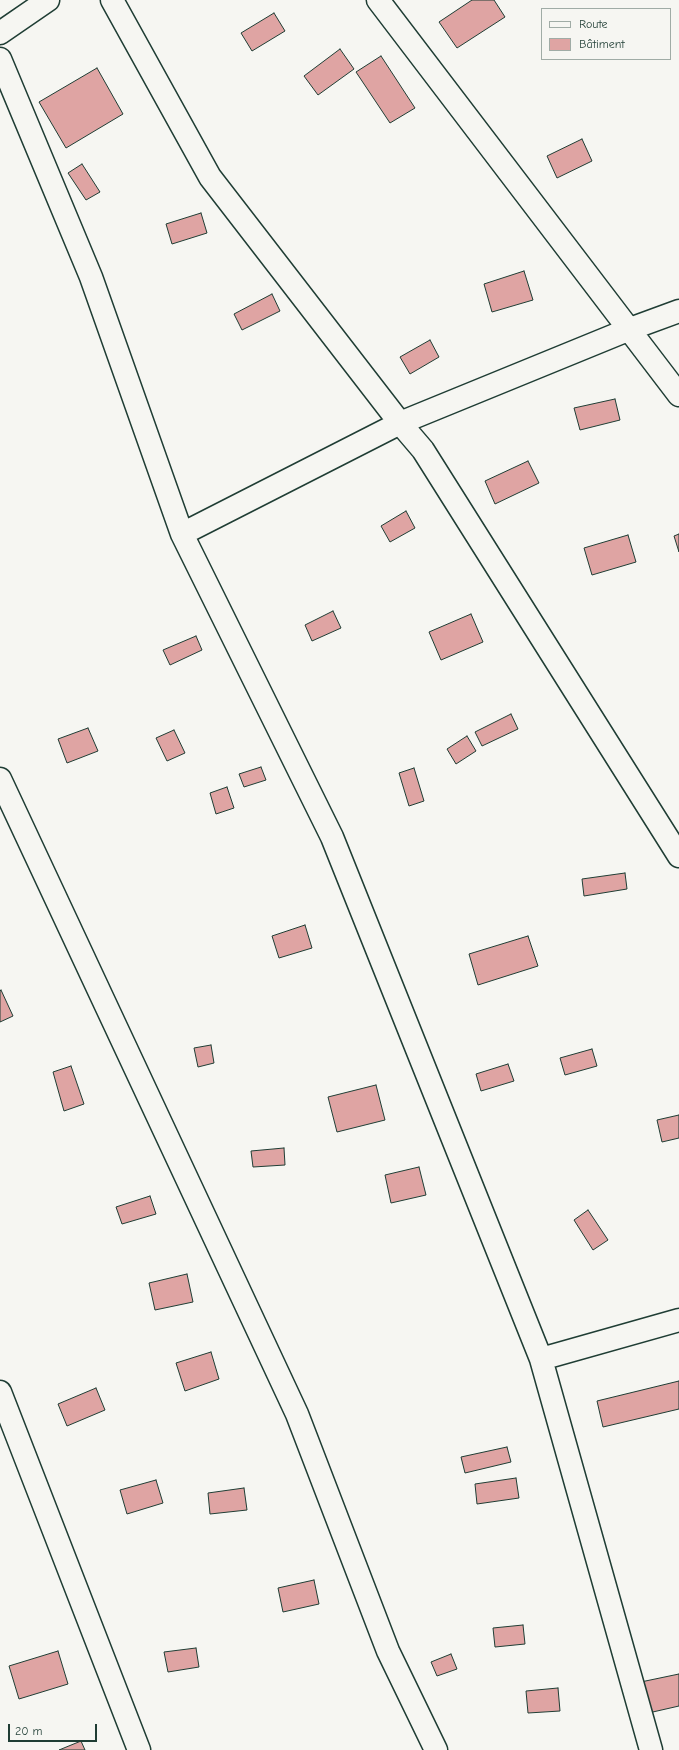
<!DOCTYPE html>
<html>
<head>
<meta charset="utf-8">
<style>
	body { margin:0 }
	#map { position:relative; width:679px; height:1750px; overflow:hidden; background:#f6f6f2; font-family:"Comic Neue",sans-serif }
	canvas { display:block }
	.legend { position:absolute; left:541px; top:8px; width:130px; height:52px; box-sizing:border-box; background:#f6f6f2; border:1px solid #a0aca6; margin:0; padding:5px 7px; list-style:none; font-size:12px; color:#1f3d34 }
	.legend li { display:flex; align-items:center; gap:8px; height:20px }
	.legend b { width:20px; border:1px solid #a0aca6 }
	.scale { position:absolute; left:8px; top:1724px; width:89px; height:18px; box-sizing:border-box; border:2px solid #1f3d34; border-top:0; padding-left:5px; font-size:12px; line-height:14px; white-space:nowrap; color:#1f3d34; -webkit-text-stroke:3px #f6f6f2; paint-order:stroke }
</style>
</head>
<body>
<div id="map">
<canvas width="679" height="1750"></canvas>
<ul class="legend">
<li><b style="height:5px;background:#f6f6f2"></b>Route</li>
<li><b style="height:11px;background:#dfa4a3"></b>Bâtiment</li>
</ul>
<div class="scale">20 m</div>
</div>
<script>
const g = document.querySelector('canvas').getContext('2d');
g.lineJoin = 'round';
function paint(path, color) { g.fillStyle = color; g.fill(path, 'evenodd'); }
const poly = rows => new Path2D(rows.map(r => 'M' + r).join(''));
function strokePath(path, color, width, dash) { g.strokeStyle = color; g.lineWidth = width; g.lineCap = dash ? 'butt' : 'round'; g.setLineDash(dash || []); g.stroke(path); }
const building = poly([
	[472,0,494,0,505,17,457,48,439,22,472,0],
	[274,13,285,31,252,51,241,33,274,13],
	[340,49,354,69,318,95,304,76,340,49],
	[381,56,415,108,390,123,356,72,381,56],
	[97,68,123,114,66,148,39,102,97,68],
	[582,139,592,161,557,178,547,156,582,139],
	[82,164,100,192,86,200,68,173,82,164],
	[201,213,207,233,172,244,166,224,201,213],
	[524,271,533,300,492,312,484,284,524,271],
	[272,294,280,311,242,330,234,314,272,294],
	[430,340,439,357,410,374,400,357,430,340],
	[615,399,620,420,580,430,574,408,615,399],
	[528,461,539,483,495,504,485,481,528,461],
	[406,511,415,528,390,542,381,526,406,511],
	[679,534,679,552,674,536,679,534],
	[628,535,636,562,592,575,584,548,628,535],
	[333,611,341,628,312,641,305,625,333,611],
	[471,614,483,642,441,660,429,632,471,614],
	[196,636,202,650,170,665,163,650,196,636],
	[511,714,518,729,482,746,475,732,511,714],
	[88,728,98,751,67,763,58,739,88,728],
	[174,730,185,753,167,761,156,738,174,730],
	[467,736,476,751,456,764,447,749,467,736],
	[261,767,266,780,244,787,239,774,261,767],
	[414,768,424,801,409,806,399,773,414,768],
	[227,787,234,808,216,814,210,793,227,787],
	[625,873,627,889,584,896,582,879,625,873],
	[305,925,312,948,279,958,272,936,305,925],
	[528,936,538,966,478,985,469,954,528,936],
	[1,990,13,1016,0,1022,0,991,1,990],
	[211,1045,214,1063,198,1067,194,1048,211,1045],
	[592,1049,597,1066,565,1075,560,1058,592,1049],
	[508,1064,514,1081,481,1091,476,1074,508,1064],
	[71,1066,84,1104,64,1111,53,1072,71,1066],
	[376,1085,385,1120,337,1132,328,1097,376,1085],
	[679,1115,679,1138,662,1142,657,1120,679,1115],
	[284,1148,285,1165,253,1167,251,1151,284,1148],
	[419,1167,426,1195,391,1203,385,1175,419,1167],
	[150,1196,156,1214,122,1224,116,1207,150,1196],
	[588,1210,608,1240,593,1250,574,1220,588,1210],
	[187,1274,193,1302,155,1310,149,1283,187,1274],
	[211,1352,219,1379,185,1391,176,1363,211,1352],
	[679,1381,679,1409,603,1427,597,1401,679,1381],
	[96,1388,105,1410,67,1426,58,1404,96,1388],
	[507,1447,511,1462,465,1473,461,1457,507,1447],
	[516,1478,519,1498,477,1504,475,1484,516,1478],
	[156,1480,163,1503,127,1514,120,1490,156,1480],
	[244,1488,247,1510,210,1514,208,1493,244,1488],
	[314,1580,319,1604,283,1612,278,1588,314,1580],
	[523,1625,525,1644,495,1647,493,1628,523,1625],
	[196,1648,199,1667,168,1672,164,1652,196,1648],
	[58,1651,68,1684,19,1699,9,1666,58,1651],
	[451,1654,457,1669,437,1676,431,1662,451,1654],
	[679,1674,679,1706,644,1714,636,1683,679,1674],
	[558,1688,560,1711,528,1713,526,1691,558,1688],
	[81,1741,85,1750,59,1750,81,1741]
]);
paint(building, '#dfa4a3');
strokePath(building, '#1f3d34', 1);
const minor = poly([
	[112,0,210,177,400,423,423,450,679,856],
	[378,0,679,395],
	[0,59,91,277,182,534,332,837,541,1359,651,1750],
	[182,534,400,423,630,329,679,311],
	[0,779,297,1414,388,1651,436,1750],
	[541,1359,679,1320],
	[0,1392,139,1750]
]);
const trunk = poly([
	[0,33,48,0]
]);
strokePath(minor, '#1f3d34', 25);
strokePath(trunk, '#1f3d34', 25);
strokePath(minor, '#f6f6f2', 22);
strokePath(trunk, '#f6f6f2', 22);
</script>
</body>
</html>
